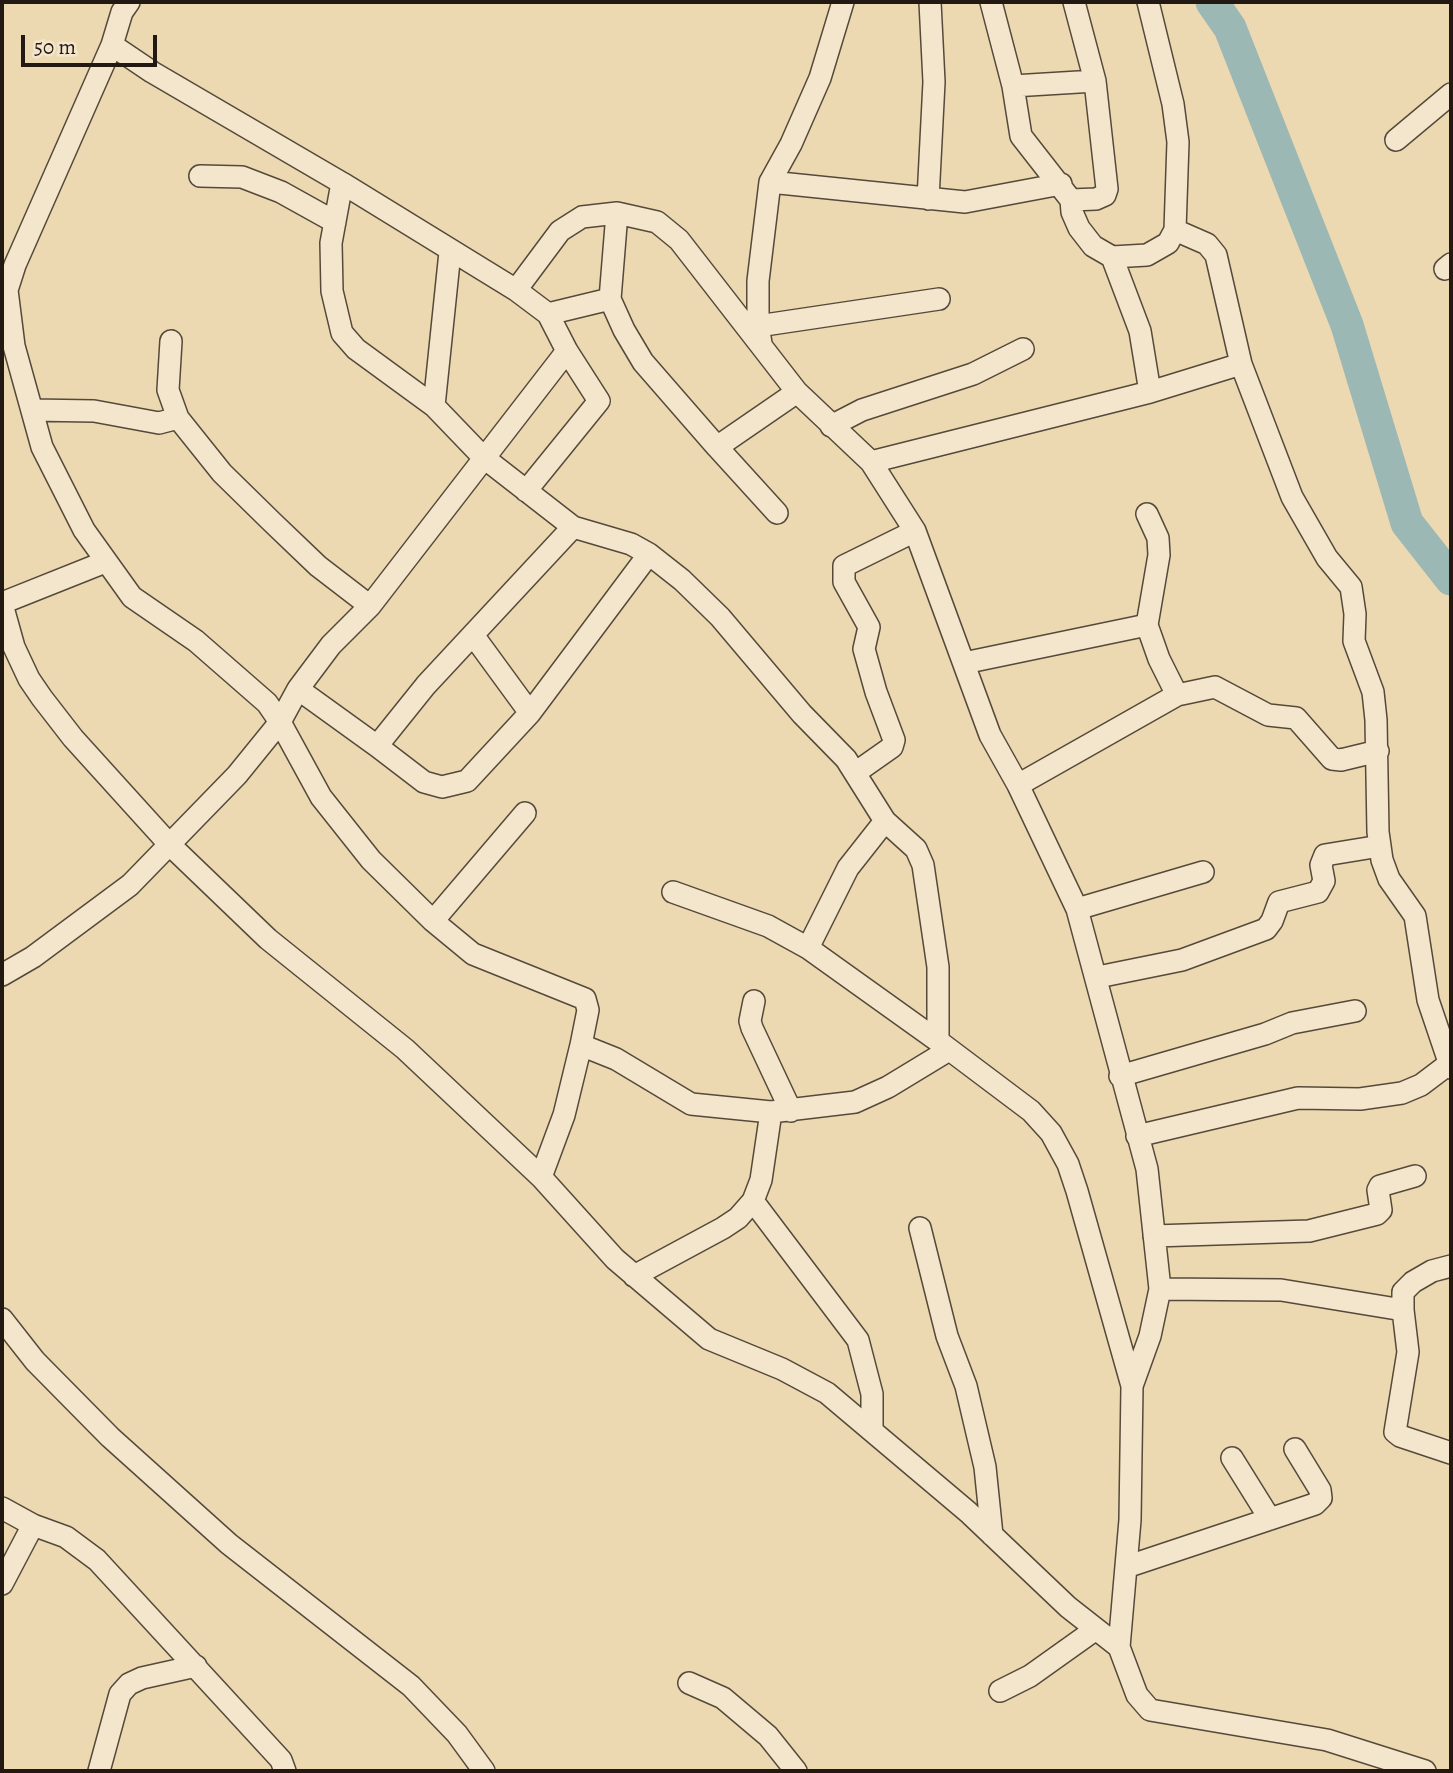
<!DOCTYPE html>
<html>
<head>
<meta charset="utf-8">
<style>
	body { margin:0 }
	#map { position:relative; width:1453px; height:1773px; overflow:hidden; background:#ecd9b1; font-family:Alegreya,serif }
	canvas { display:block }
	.frame { position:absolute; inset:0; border:4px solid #231913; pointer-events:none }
	.scale { position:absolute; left:21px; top:35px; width:136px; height:32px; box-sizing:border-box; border:4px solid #231913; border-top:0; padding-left:9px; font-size:21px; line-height:24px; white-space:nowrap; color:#231913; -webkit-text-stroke:5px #f3e6cc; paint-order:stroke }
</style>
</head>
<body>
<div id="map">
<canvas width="1453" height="1773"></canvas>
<div class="frame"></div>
<div class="scale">50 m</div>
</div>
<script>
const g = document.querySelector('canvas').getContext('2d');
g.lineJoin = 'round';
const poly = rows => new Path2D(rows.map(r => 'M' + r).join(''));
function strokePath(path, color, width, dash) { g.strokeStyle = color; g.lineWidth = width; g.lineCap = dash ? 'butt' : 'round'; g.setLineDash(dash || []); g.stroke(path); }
strokePath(poly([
	[1212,2,1230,28,1347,325,1407,523,1451,579]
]), '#9cb8b5', 33);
const minor = poly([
	[129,2,122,12,112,45,152,72,342,183,516,290,548,314,567,351,370,606],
	[991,2,1013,86,1021,136,1071,200,1096,199,1105,195,1107,189,1095,81],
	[112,45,15,265,7,290,14,346,42,447,84,530,132,597,196,641,267,703,280,722,298,689],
	[1013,86,1095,81,1074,2],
	[1396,140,1451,94],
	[200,176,242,177,281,192,335,222],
	[770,182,791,144,820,78,843,2],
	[342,183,331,243,332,291,342,333,356,349,434,406,483,457,573,527,631,544,649,554,682,580,720,617,802,714,846,759,885,821,848,868,808,948,938,1041],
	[928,199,934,82,930,2],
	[1071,200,1072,212,1079,228,1093,246,1112,257,1147,255,1168,243,1175,230,1178,142,1173,104,1148,2],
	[1175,230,1207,244,1216,255,1241,364],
	[1112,257,1140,331,1150,392],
	[1445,269,1451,264],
	[516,290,560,231,582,217,617,213,657,222,679,240,797,392,871,462,915,531,990,735,1018,785,1077,909,1147,1169,1160,1289,1150,1336,1132,1386,1130,1520,1119,1647,1137,1695,1150,1710,1327,1740,1425,1771],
	[610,299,617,213],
	[548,314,610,299,624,330,643,362,717,447,797,392],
	[758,326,939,299],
	[171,341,168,390,178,418,222,473,272,522,318,566,370,606,331,645,298,689,377,746,426,685,573,527],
	[761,343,758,326,758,281,770,182,965,202,1061,184],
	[434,406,450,252],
	[32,410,94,411,159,423,178,418],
	[831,426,862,410,973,374,1023,349],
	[717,447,777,513],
	[871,462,1150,392,1241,364,1292,497,1327,558,1351,587,1355,614,1354,641,1373,692,1376,720,1378,832,1382,860,1389,879,1415,916,1428,1000,1451,1068],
	[526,491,599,401,567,351],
	[2,603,105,562],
	[2,604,14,647,29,679,42,698,73,738,169,844,268,939,405,1049,541,1177],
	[473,635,530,713],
	[964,663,1147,625],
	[1177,695,1215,687,1268,715,1296,718,1332,759,1341,760,1378,751],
	[377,746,424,782,442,787,467,781,530,713,649,554],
	[855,773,892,747,894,740,876,692,864,649,869,627,844,582,844,566,915,531],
	[1018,785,1177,695,1159,659,1147,625,1159,555,1158,538,1147,514],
	[525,813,433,921,473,954,585,999,588,1010,581,1045,616,1059,691,1104,771,1112,855,1102,888,1087,949,1050],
	[885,821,916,849,923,865,938,967,938,1041,1031,1111,1051,1133,1068,1164,1077,1191,1132,1386],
	[673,892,768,926,808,948],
	[1077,909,1203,872],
	[2,975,33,957,130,885,237,775,280,722,321,797,371,860,433,921],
	[1098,977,1182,960,1266,929,1272,921,1279,902,1318,892,1324,881,1321,865,1325,855,1380,846],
	[754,1001,750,1021,752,1028,791,1111],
	[581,1045,564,1115,541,1177,615,1259,709,1339,782,1369,827,1393,968,1512,1068,1607,1119,1647],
	[1120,1076,1265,1034,1292,1023,1355,1011],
	[1137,1136,1298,1098,1360,1099,1402,1093,1421,1085,1450,1063],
	[753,1201,858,1340,872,1394,872,1431],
	[920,1228,947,1336,966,1386,985,1467,992,1535],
	[1154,1236,1309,1231,1377,1214,1381,1210,1378,1190,1380,1186,1415,1176],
	[634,1276,723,1228,738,1218,753,1201,761,1180,771,1112],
	[1160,1289,1281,1290,1403,1310,1408,1352,1395,1432,1400,1436,1451,1453],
	[1403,1310,1403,1292,1413,1282,1432,1271,1451,1266],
	[2,1319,35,1361,110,1437,229,1544,411,1686,457,1734,484,1771],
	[1232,1458,1270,1519],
	[2,1508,33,1525,66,1537,97,1560,281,1760,285,1771],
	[1126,1567,1315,1504,1321,1498,1320,1490,1295,1449],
	[2,1584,33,1525],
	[689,1683,723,1698,768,1736,796,1771],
	[1000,1691,1030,1676,1096,1629],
	[99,1771,120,1694,129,1684,142,1678,196,1666]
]);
strokePath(minor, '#55493a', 24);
strokePath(minor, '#f3e6cc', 21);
</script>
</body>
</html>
